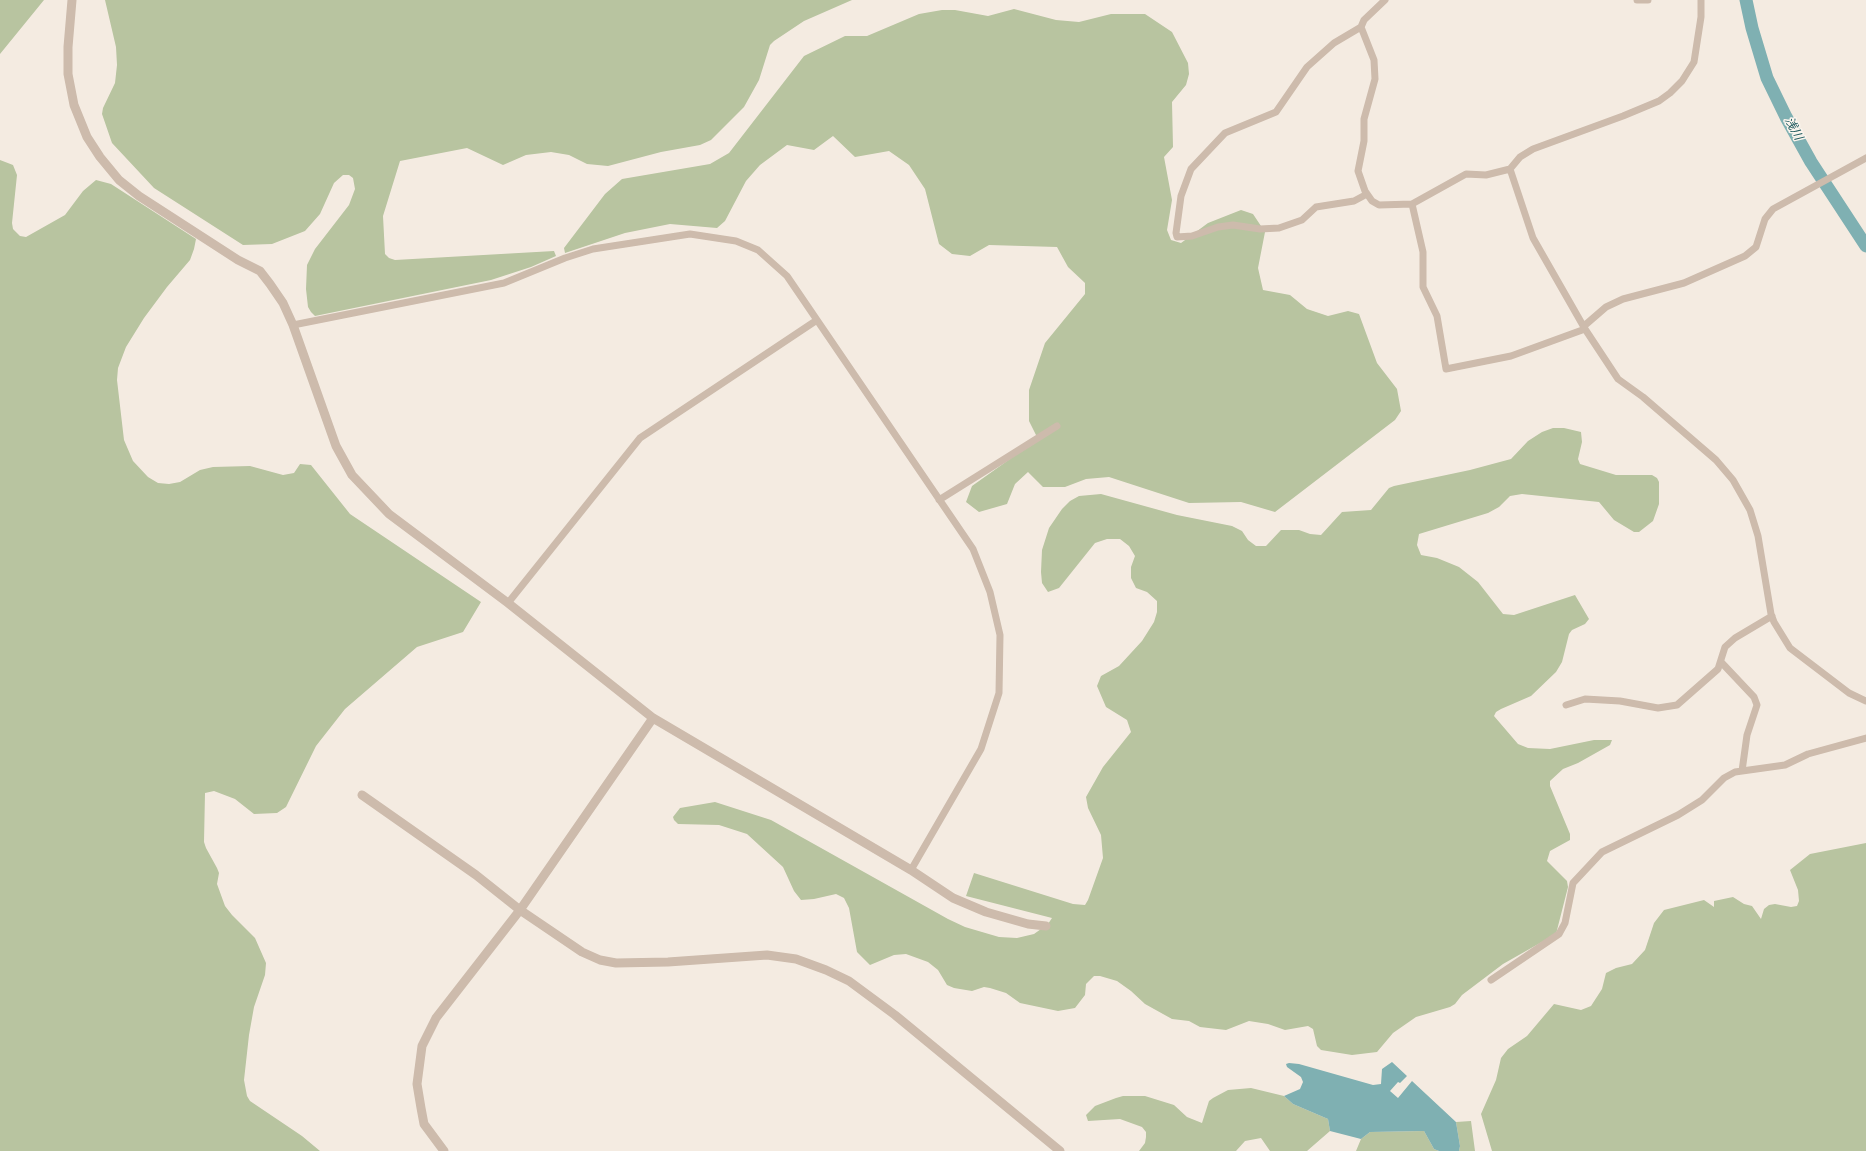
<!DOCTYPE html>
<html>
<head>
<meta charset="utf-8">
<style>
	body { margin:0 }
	canvas { display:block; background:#f4ebe1 }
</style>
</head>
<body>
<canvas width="1866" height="1151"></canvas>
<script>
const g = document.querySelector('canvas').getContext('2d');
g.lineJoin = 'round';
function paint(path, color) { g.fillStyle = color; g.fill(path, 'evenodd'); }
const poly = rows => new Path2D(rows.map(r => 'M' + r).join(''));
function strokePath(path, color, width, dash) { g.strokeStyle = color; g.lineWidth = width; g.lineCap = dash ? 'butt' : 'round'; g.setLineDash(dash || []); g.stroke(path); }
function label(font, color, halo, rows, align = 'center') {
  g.font = font + ' Jost,"Noto Sans JP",sans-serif'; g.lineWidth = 3; g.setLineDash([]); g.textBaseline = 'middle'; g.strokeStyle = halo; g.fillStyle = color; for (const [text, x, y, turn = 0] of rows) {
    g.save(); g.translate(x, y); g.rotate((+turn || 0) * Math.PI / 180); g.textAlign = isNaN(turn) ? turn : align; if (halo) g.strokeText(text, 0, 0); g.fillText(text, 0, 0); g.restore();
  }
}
paint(poly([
	[0,0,44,0,0,54],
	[105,0,852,0,804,21,774,41,770,45,759,80,744,107,711,140,700,145,661,152,608,166,587,164,569,155,551,152,526,155,503,165,467,148,400,161,383,216,385,254,389,258,395,260,554,251,556,256,531,267,491,280,315,316,311,312,308,307,306,289,307,265,315,249,349,205,355,189,353,178,349,175,343,175,334,183,320,214,305,231,272,244,243,245,154,188,112,143,102,114,103,108,115,83,117,65,116,47],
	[1014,9,1056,20,1079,22,1111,14,1145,14,1172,32,1188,63,1189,74,1186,85,1172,102,1173,147,1164,157,1172,200,1167,230,1171,240,1181,243,1208,223,1241,210,1253,214,1265,232,1258,268,1263,290,1290,295,1307,309,1328,316,1348,311,1359,314,1377,363,1397,389,1401,411,1395,420,1275,512,1241,502,1189,503,1109,477,1086,479,1065,487,1043,487,1028,472,1015,484,1007,504,979,512,966,502,972,486,1038,439,1029,421,1029,390,1045,343,1085,294,1085,283,1068,267,1057,247,989,245,970,256,952,254,939,244,925,189,909,165,889,151,855,157,833,136,814,150,787,145,760,165,746,181,725,221,717,228,670,224,625,233,565,253,564,248,605,194,622,179,710,164,729,153,804,56,845,36,867,36,919,14,942,10,955,10,988,16],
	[0,160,13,165,17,175,12,223,13,229,20,236,26,237,65,215,83,191,96,180,111,184,196,239,194,249,190,260,167,287,144,318,126,347,118,368,117,380,124,440,133,461,148,477,158,483,169,484,180,482,200,470,213,467,250,466,283,475,294,473,300,464,311,465,350,514,481,602,463,632,417,647,345,709,316,746,286,807,277,813,254,814,235,799,214,791,205,793,204,842,206,848,217,868,219,873,217,884,225,906,232,915,255,938,266,963,265,975,254,1007,249,1035,244,1080,247,1096,250,1101,302,1136,320,1151,0,1151],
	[1553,428,1564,428,1581,432,1582,442,1578,459,1580,464,1616,475,1652,475,1657,478,1659,482,1659,504,1653,521,1639,532,1634,532,1614,520,1599,502,1522,494,1510,496,1499,507,1488,513,1419,534,1417,545,1421,555,1437,558,1459,567,1478,582,1503,614,1514,615,1575,595,1589,619,1585,624,1572,630,1569,634,1562,662,1556,672,1531,696,1501,709,1496,712,1494,716,1518,744,1528,748,1550,749,1594,740,1612,740,1610,745,1578,763,1563,769,1550,781,1550,786,1570,834,1570,840,1550,851,1547,861,1567,881,1568,887,1556,934,1503,964,1462,995,1455,1004,1450,1007,1416,1017,1393,1033,1377,1052,1352,1055,1321,1050,1317,1046,1313,1029,1308,1026,1285,1030,1268,1024,1249,1021,1226,1030,1200,1027,1189,1021,1172,1019,1145,1004,1131,991,1117,981,1100,976,1094,976,1086,984,1085,995,1075,1008,1058,1011,1020,1003,1006,993,990,988,984,987,972,991,954,988,947,985,938,970,928,962,906,954,894,955,870,965,857,952,849,908,844,898,836,894,814,899,801,900,794,891,783,867,747,834,719,825,678,824,674,820,673,817,680,808,715,802,771,820,948,919,965,927,999,937,1017,938,1034,934,1048,924,1052,918,966,896,974,873,1073,904,1085,905,1088,900,1103,858,1101,835,1088,808,1086,797,1103,767,1131,732,1127,720,1106,707,1097,686,1101,676,1119,666,1142,641,1154,622,1157,612,1157,601,1147,592,1136,588,1131,578,1131,567,1135,556,1129,546,1120,539,1107,539,1095,543,1059,588,1048,592,1042,583,1041,572,1042,550,1049,528,1062,509,1070,501,1079,496,1101,494,1177,515,1232,526,1242,531,1248,540,1256,546,1266,546,1281,530,1299,530,1310,534,1321,535,1342,512,1371,510,1389,488,1394,486,1470,470,1511,459,1528,441,1542,432],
	[1866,843,1866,1151,1492,1151,1481,1114,1496,1080,1501,1058,1508,1049,1527,1036,1554,1004,1581,1010,1591,1006,1602,989,1606,973,1616,968,1632,964,1645,950,1654,923,1664,910,1704,900,1714,907,1714,901,1733,897,1744,904,1752,906,1761,919,1764,909,1769,905,1775,904,1791,907,1797,906,1799,901,1798,890,1790,870,1810,854],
	[1251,1088,1284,1096,1293,1104,1328,1119,1330,1131,1307,1151,1270,1151,1261,1138,1245,1141,1236,1151,1139,1151,1145,1143,1146,1137,1146,1132,1142,1127,1120,1119,1088,1121,1086,1115,1095,1106,1116,1098,1123,1096,1145,1096,1174,1105,1187,1117,1202,1123,1209,1101,1213,1098,1228,1090],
	[1471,1121,1475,1151,1459,1151,1460,1146,1456,1122],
	[1424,1131,1434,1149,1439,1151,1356,1151,1361,1139,1370,1132]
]), '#b8c4a0');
paint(poly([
	[1392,1062,1407,1076,1400,1083,1398,1082,1390,1091,1398,1098,1412,1081,1456,1122,1460,1146,1459,1151,1439,1151,1434,1149,1424,1131,1370,1132,1361,1139,1330,1131,1328,1119,1293,1104,1284,1096,1300,1089,1303,1082,1301,1077,1287,1067,1286,1064,1289,1063,1299,1064,1373,1085,1381,1084,1382,1069]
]), '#7fb0b2');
strokePath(poly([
	[1746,0,1752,28,1767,78,1786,117,1811,162,1866,246]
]), '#7fb0b2', 13);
strokePath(poly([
	[1385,0,1364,20,1361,27,1374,60,1375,79,1364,119,1364,141,1358,171,1365,191,1372,201,1379,205,1412,204,1466,174,1486,175,1510,169,1520,157,1533,149,1623,116,1659,101,1670,93,1682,81,1694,62,1701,17,1701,0],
	[1637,0,1648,0],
	[1361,27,1334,43,1307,67,1276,112,1225,133,1191,169,1181,196,1176,233,1177,237,1192,236,1218,227,1233,225,1260,229,1279,228,1302,220,1316,207,1354,201,1367,194],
	[1510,169,1533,238,1585,329,1618,379,1643,397,1716,460,1733,480,1750,510,1758,536,1771,614,1774,622,1790,648,1849,693,1866,701],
	[1412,204,1423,252,1423,287,1437,316,1446,369,1511,356,1585,329],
	[293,325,504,283,565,258,593,249,690,234,736,241,758,250,787,276,973,549,990,592,1000,635,999,693,981,749,911,870],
	[1584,326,1606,307,1623,299,1684,283,1745,256,1756,247,1765,219,1773,209,1866,158],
	[939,500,1057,426],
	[508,603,640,438,817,320],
	[1721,662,1754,697,1757,705,1747,735,1742,771],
	[1566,705,1585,699,1620,701,1658,708,1677,705,1718,669,1725,647,1735,638,1772,616],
	[1491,980,1559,934,1565,923,1573,883,1602,852,1678,815,1702,800,1724,778,1735,772,1785,765,1808,754,1866,738]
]), '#cdbbac', 7);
strokePath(poly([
	[72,0,68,47,68,74,74,105,87,137,100,157,119,180,139,196,238,260,260,271,270,284,283,303,293,325,336,446,352,475,389,514,508,603,653,718,911,870,953,898,986,912,1028,924,1046,926],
	[362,795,476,875,520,910,582,952,600,960,616,963,668,962,767,955,796,959,826,970,849,981,895,1015,1060,1151],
	[444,1151,424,1124,421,1108,417,1084,422,1046,436,1018,520,910,653,718]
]), '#cdbbac', 9);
label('italic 12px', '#1f5a5e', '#fbf5ee', [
	["浅川",1793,129,62]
]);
</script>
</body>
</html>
